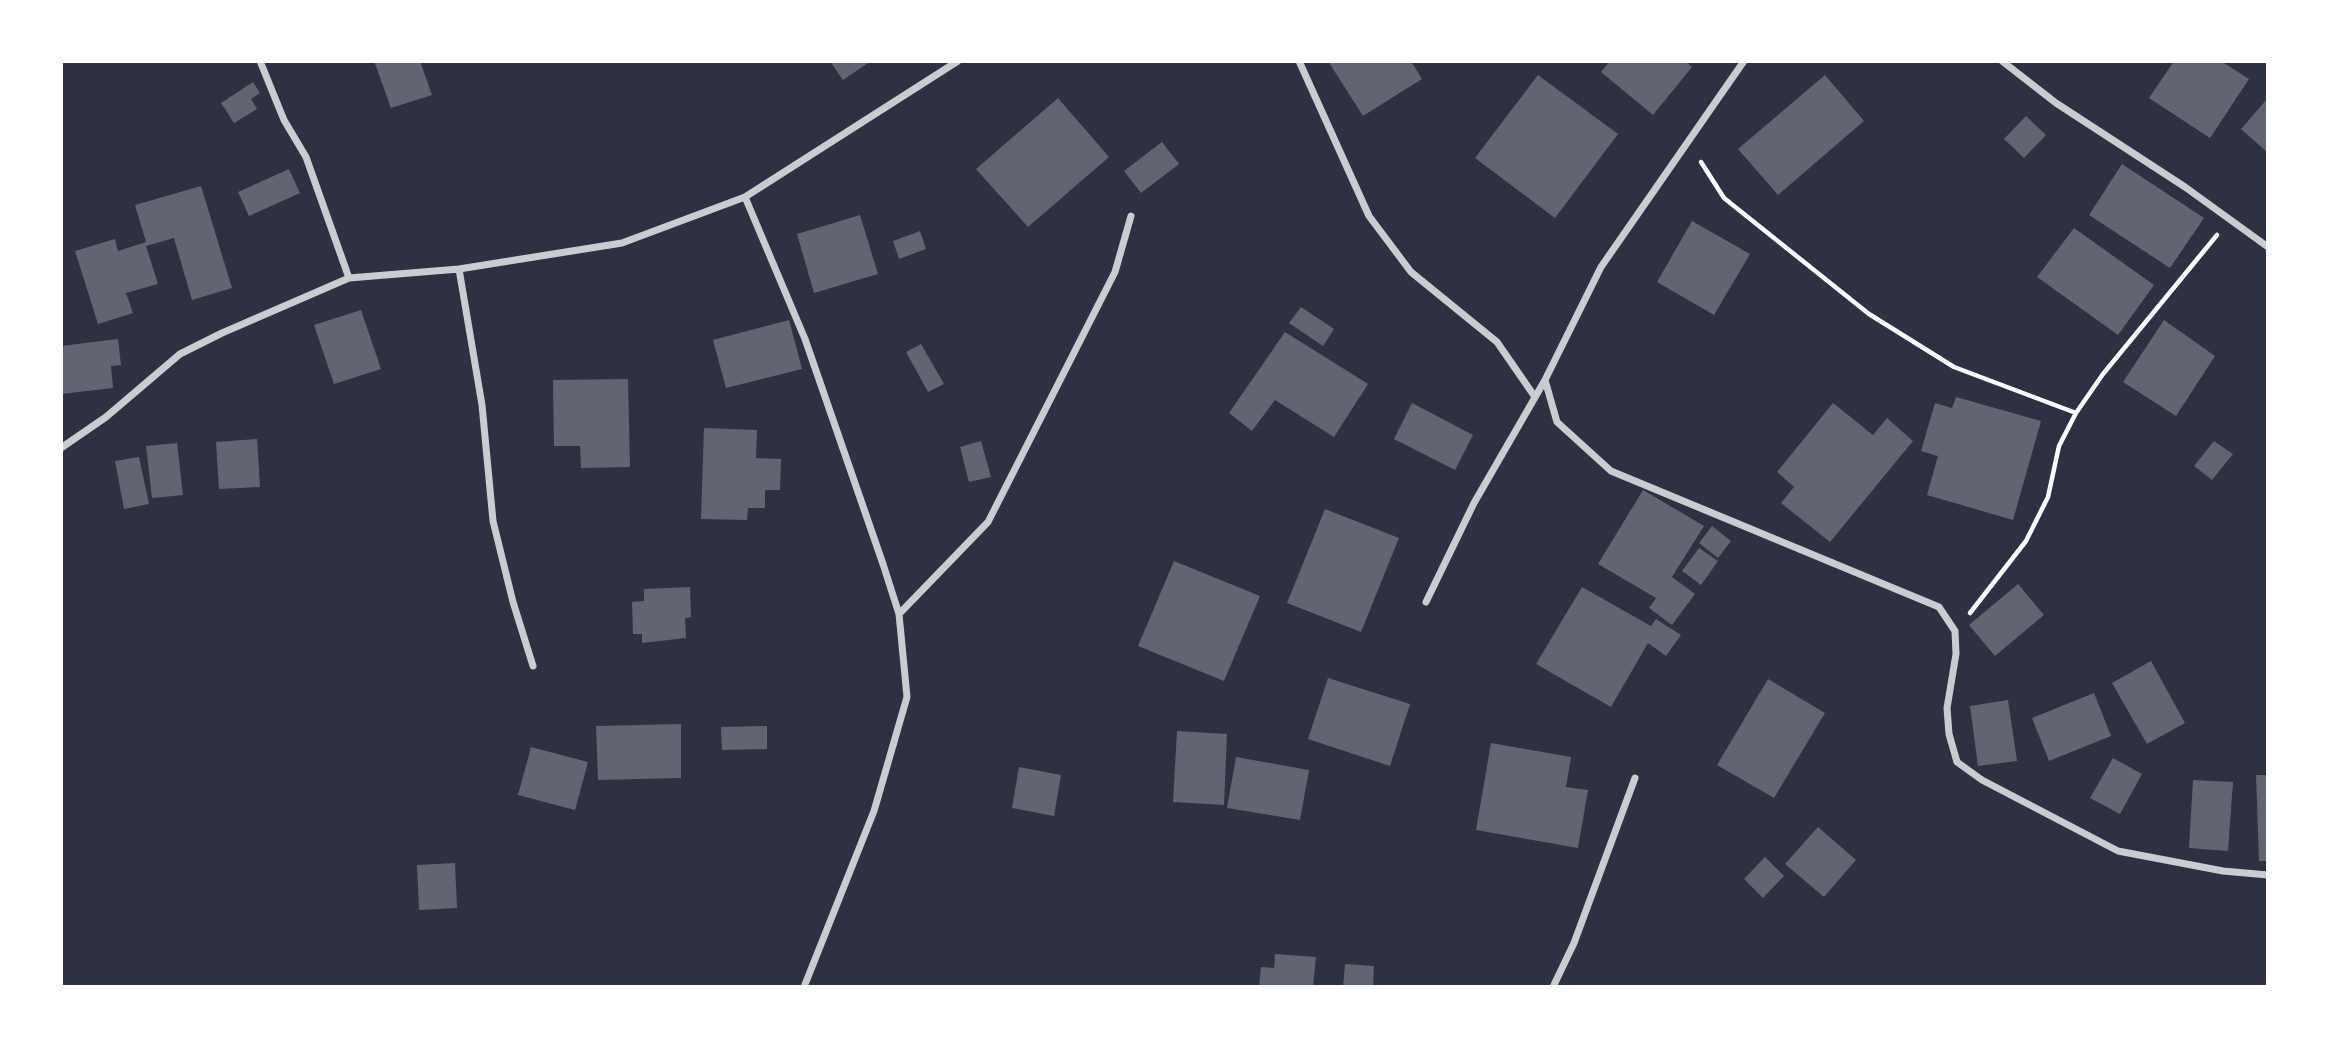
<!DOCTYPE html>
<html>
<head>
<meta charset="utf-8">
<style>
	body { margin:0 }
	#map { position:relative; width:2329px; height:1048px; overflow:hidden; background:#2d3142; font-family:Helvetica,sans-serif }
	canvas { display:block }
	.frame { position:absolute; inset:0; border:63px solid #fff; pointer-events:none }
</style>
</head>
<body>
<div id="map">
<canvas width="2329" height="1048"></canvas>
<div class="frame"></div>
</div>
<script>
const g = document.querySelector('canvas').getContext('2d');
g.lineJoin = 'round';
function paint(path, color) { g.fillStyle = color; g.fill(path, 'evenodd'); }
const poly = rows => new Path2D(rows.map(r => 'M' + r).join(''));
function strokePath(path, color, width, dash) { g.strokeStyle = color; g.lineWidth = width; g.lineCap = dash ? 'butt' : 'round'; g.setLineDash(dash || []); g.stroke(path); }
paint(poly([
	[374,61,420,61,432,95,391,108],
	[830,61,871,61,843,80],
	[1328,61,1411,61,1422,79,1363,116],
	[1610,61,1685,61,1692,67,1653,115,1601,72],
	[2174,61,2221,61,2249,79,2210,138,2149,98],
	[1538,75,1618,134,1555,218,1475,158],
	[1825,75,1864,121,1778,195,1738,149],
	[253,82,260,93,251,99,257,109,234,123,221,103],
	[1058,98,1109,157,1028,227,976,169],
	[2268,98,2268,153,2241,129],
	[2026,116,2046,135,2024,158,2004,139],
	[1162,142,1179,164,1141,193,1124,171],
	[2122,164,2204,218,2170,268,2089,215],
	[289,169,300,193,249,216,238,192],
	[201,186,232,288,192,300,174,238,146,246,158,284,126,293,133,313,98,324,75,251,115,239,118,251,146,242,135,205],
	[860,215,878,274,814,293,797,234],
	[1692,221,1750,254,1714,315,1657,282],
	[2074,228,2154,285,2118,335,2037,277],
	[920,231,926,249,899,259,893,241],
	[1301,307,1334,329,1323,346,1289,323],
	[361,310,381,369,334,384,314,325],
	[789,320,802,369,726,388,713,340],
	[2164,320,2215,356,2176,416,2123,382],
	[1285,332,1368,384,1334,437,1275,400,1252,431,1229,413],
	[118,339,121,365,111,366,113,388,61,394,61,346],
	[921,344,944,384,928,392,906,352],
	[628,379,630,467,581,468,580,446,554,446,553,380],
	[1956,397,2041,421,2013,520,1927,495,1938,456,1921,451,1935,403,1952,408],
	[1412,403,1473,435,1455,470,1394,439],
	[1833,403,1873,435,1887,418,1913,441,1830,542,1781,503,1794,487,1777,472],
	[704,428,757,430,756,458,781,459,780,490,765,490,765,508,748,508,747,520,701,519],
	[257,439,260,487,219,489,216,442],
	[981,441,991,477,969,482,960,447],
	[2214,441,2233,454,2212,480,2194,466],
	[177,443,183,495,152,498,146,446],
	[139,457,149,504,124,509,115,461],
	[1643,490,1704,526,1672,577,1695,594,1672,625,1649,608,1656,598,1598,564],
	[1325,509,1399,538,1361,632,1287,603],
	[1712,526,1731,541,1718,558,1699,543],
	[1699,548,1718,561,1701,585,1682,571],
	[1174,561,1260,596,1224,681,1138,646],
	[2018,584,2044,615,1995,656,1969,625],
	[690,587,691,617,685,618,686,638,642,643,642,634,633,634,632,602,644,601,644,589],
	[1582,587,1651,626,1656,619,1681,635,1666,656,1648,643,1611,707,1536,664],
	[2151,661,2185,723,2147,744,2112,683],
	[1328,678,1410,704,1390,766,1308,739],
	[1768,679,1825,713,1774,798,1717,765],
	[2094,693,2111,736,2049,761,2032,718],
	[2008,700,2017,761,1978,766,1970,706],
	[681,724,681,778,598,780,596,726],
	[767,726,767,749,722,750,721,727],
	[1177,731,1227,734,1224,805,1173,802],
	[1491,743,1571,757,1566,787,1588,790,1578,848,1476,830],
	[531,747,588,762,575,810,518,795],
	[1236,757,1309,770,1300,820,1227,808],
	[2113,758,2142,774,2120,814,2090,798],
	[1019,767,1061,775,1054,816,1012,808],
	[2256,775,2268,775,2268,861,2259,861],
	[2193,780,2233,782,2228,851,2189,848],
	[1818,827,1856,860,1824,897,1785,864],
	[1765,857,1784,876,1763,898,1744,879],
	[455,863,457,908,419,910,417,865],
	[1275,954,1316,957,1313,987,1259,987,1261,967,1274,968],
	[1345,964,1374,966,1373,987,1343,987]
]), '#626471');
strokePath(poly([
	[1701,162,1724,198,1869,314,1954,367,2076,413],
	[1970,613,2026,541,2048,497,2059,446,2076,413,2103,374,2217,235]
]), '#fff', 4.5);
strokePath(poly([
	[260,61,284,120,306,157,349,278],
	[1299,61,1369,216,1411,272,1497,342,1535,397],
	[1744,61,1601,267,1545,380,1557,422,1611,471,1939,607,1955,631,1956,654,1947,708,1949,734,1957,762,1982,780,2118,851,2223,871,2268,875],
	[2002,61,2056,103,2185,187,2268,247],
	[745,197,805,339,883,564,899,614,907,697,874,811,804,987],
	[459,269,482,405,493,521,513,602,533,666],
	[61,448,106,417,180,354,222,333,349,278,459,269,622,243,745,197,958,61],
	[1426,602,1474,503,1545,380],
	[899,614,988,522,1115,272,1131,216],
	[1553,987,1574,943,1635,778]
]), '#caccd0', 7);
</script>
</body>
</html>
